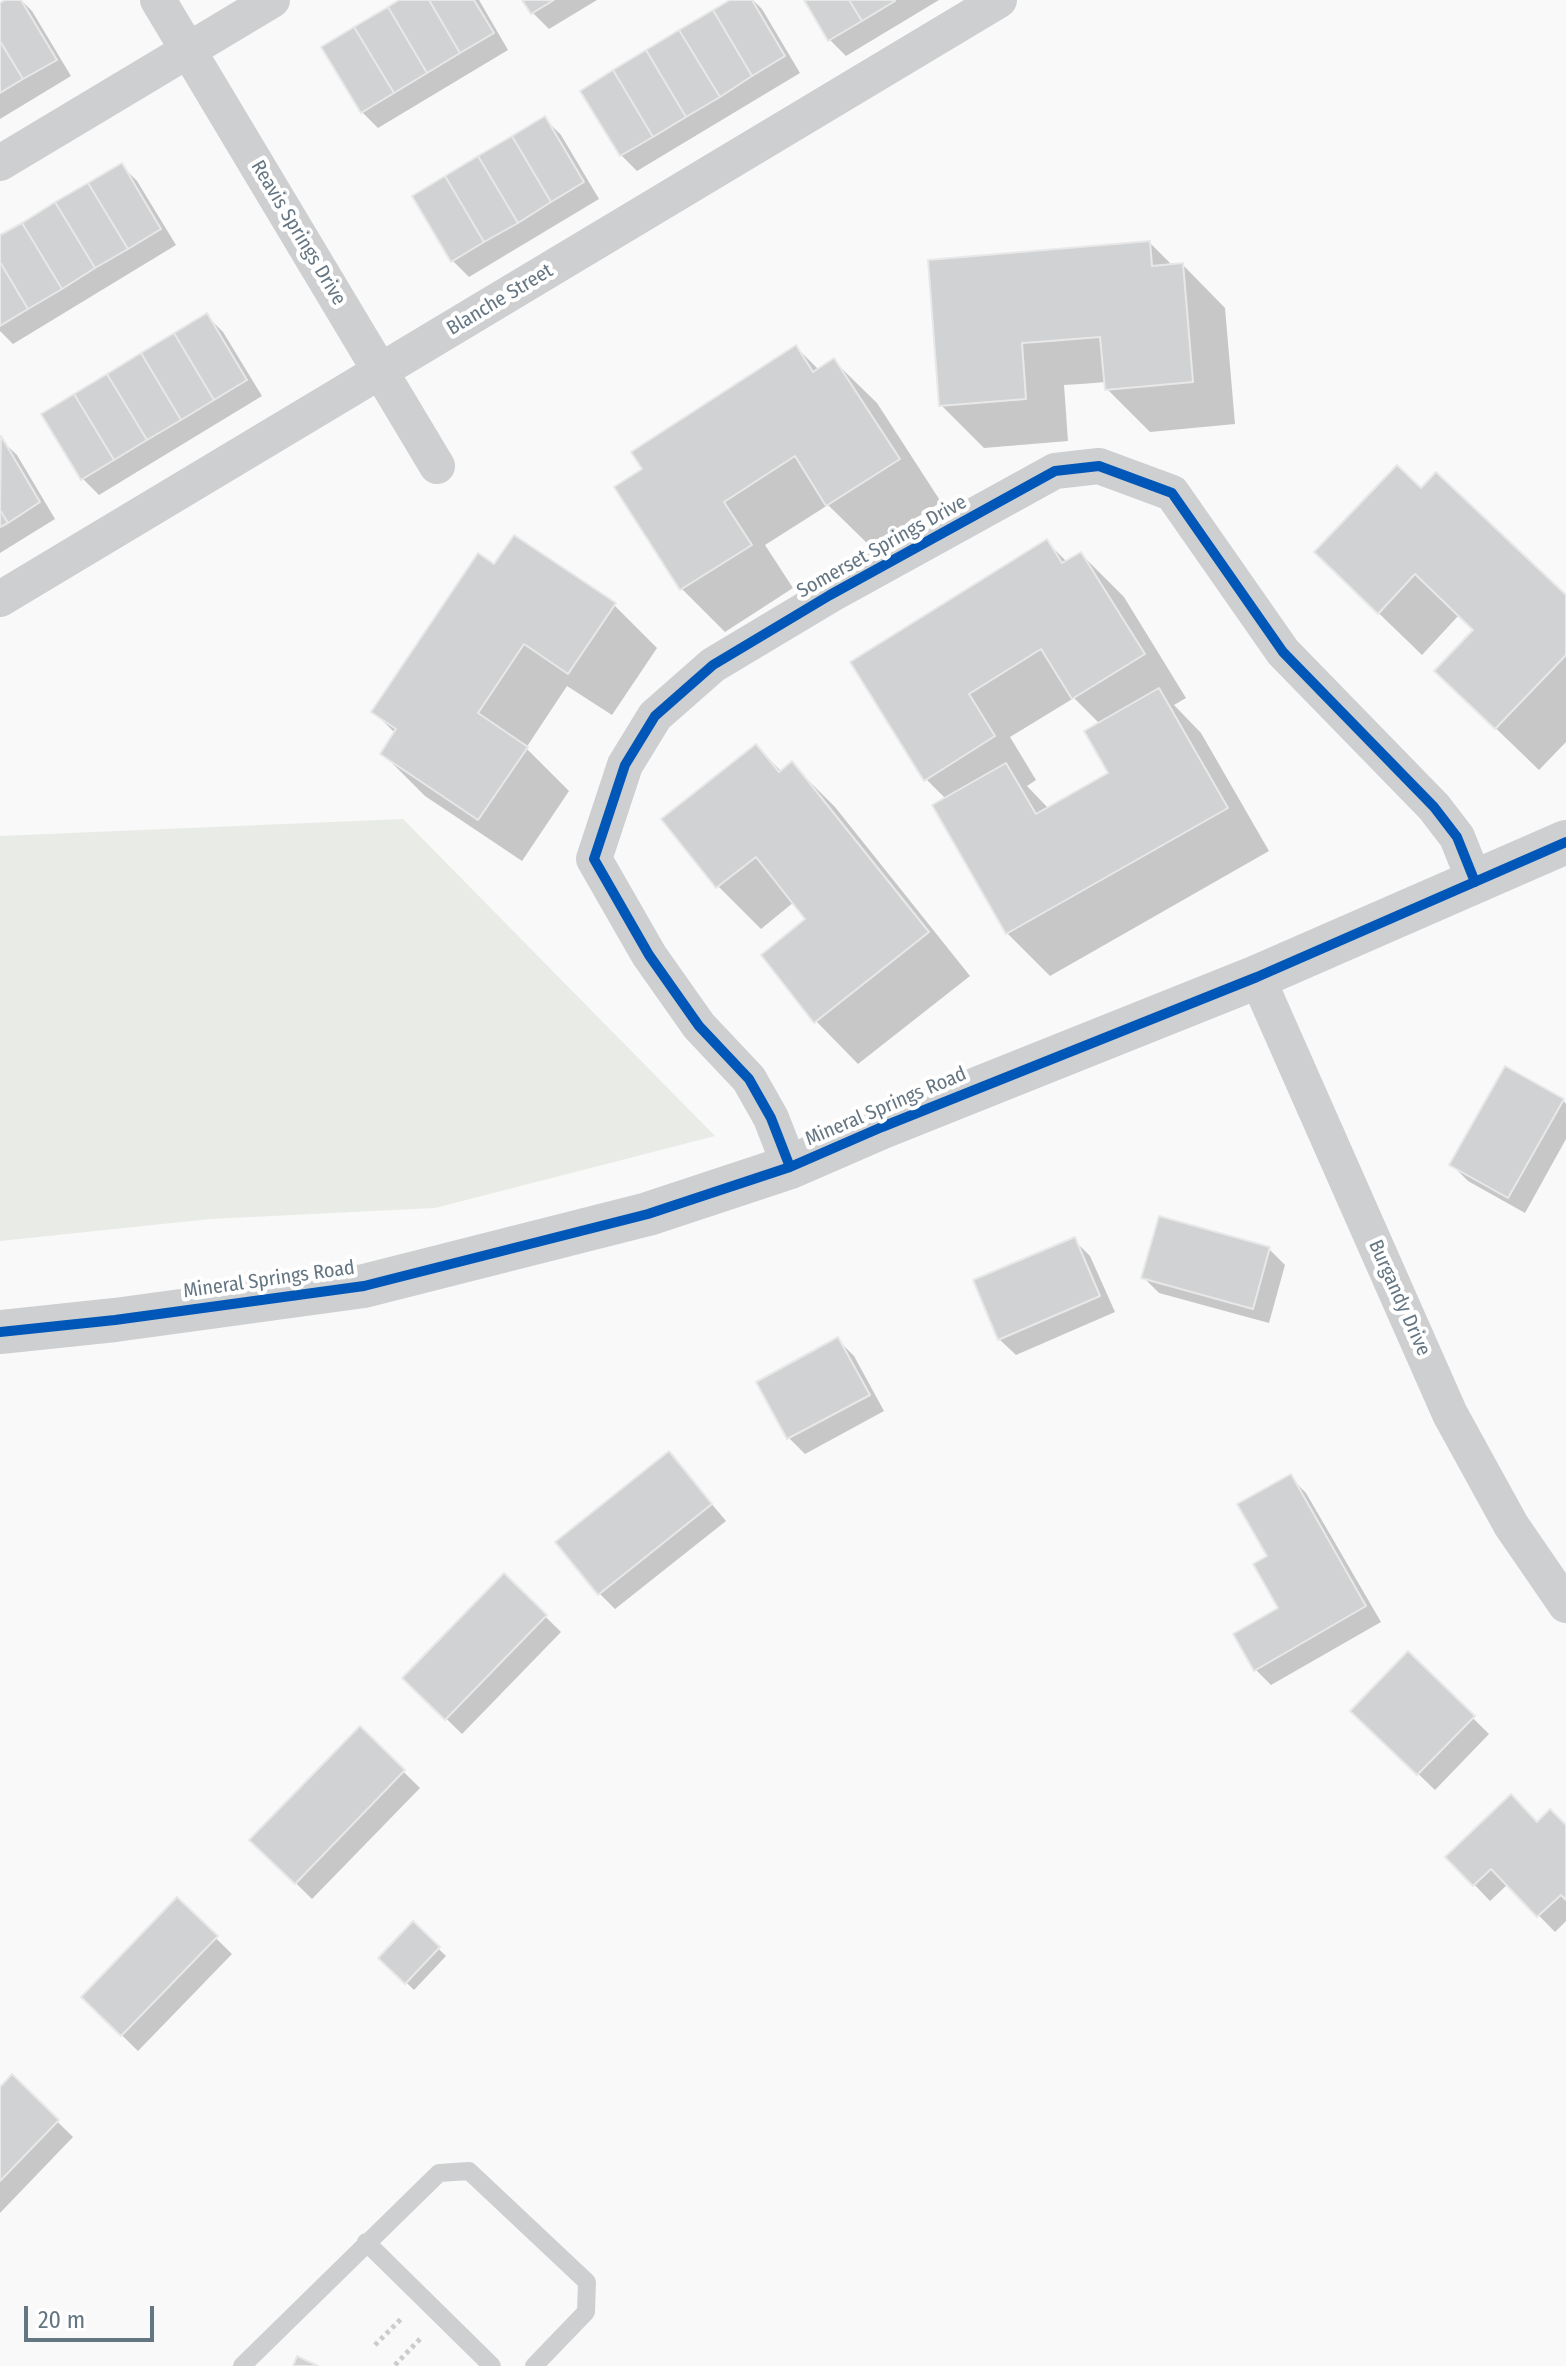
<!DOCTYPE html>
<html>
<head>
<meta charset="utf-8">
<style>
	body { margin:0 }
	#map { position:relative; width:1566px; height:2366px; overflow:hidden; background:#f9f9f9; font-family:"Fira Sans Condensed",sans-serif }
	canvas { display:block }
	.scale { position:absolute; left:24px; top:2306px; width:130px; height:36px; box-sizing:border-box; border:4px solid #657683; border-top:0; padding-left:10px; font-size:24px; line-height:28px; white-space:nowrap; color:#657683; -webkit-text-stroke:6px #fff; paint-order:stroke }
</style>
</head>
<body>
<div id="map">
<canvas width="1566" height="2366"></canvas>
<div class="scale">20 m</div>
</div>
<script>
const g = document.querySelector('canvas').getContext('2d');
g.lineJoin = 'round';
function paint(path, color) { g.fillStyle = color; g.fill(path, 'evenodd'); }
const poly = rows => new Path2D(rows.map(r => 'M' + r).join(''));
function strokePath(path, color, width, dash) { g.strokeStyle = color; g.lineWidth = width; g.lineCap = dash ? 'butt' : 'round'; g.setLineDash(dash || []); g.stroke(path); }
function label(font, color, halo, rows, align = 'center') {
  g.font = font + ' "Fira Sans Condensed",sans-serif'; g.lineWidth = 8; g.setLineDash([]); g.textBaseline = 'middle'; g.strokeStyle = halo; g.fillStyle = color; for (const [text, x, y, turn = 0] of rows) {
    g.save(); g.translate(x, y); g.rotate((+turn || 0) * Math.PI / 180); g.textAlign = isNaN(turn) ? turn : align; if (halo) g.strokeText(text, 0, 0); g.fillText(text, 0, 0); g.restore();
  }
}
paint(poly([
	[403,819,715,1136,435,1208,210,1219,0,1241,0,836]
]), '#e8ebe6');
paint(poly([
	[9,0,21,0,32,11,71,76,0,119,0,5],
	[403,0,479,0,508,50,378,128,362,112],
	[525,0,597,0,549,29,533,13],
	[734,0,753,0,762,9,800,73,637,171,621,155],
	[806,0,939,0,846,56,830,40],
	[545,119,561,135,599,199,469,277,453,261],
	[121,165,137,181,176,245,13,344,0,331,0,239],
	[1150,243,1173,266,1183,265,1225,308,1235,424,1150,432,1107,389,1106,382,1081,384,1064,385,1068,441,984,448,941,405],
	[207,316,223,332,262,396,99,495,83,479],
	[796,347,819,370,834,361,877,403,941,502,871,547,828,505,765,545,793,588,725,632,682,589,617,487,645,470],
	[0,439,17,455,55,519,0,553],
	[1421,490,1566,598,1566,742,1539,770,1480,713,1475,631,1459,615,1422,655,1360,595],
	[1047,542,1067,562,1081,554,1124,597,1186,698,1174,705,1201,733,1269,851,1050,976,1007,933,946,799,926,779,853,662],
	[1074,698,1100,724,1110,773,1049,809,1027,786,1036,780,1010,737],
	[495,567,614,605,657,648,612,715,567,686,526,748,569,791,522,861,425,796,383,754,396,734,374,712],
	[756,746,782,772,792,764,835,807,970,976,858,1064,816,1021,808,920,794,902,761,929,718,886],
	[1563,1100,1566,1104,1566,1139,1525,1213,1468,1181,1452,1165],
	[1074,1240,1090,1256,1115,1312,1016,1355,999,1339],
	[1269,1249,1285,1265,1269,1323,1159,1293,1143,1277],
	[838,1340,854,1356,884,1411,805,1454,789,1438,759,1383],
	[669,1453,726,1521,615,1609,599,1593],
	[1290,1477,1306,1493,1381,1622,1271,1685,1255,1669,1281,1609,1270,1557],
	[504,1576,561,1632,462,1734,405,1678],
	[1408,1654,1489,1734,1435,1790,1353,1711],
	[360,1729,420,1788,312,1899,252,1840],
	[1566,1828,1566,1921,1555,1932,1508,1884,1490,1901,1448,1857],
	[177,1900,232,1954,138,2051,83,1997],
	[413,1924,446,1956,414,1990,381,1958],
	[12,2077,73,2137,0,2213,0,2090]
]), '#0003');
const building = poly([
	[5,0,21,0,57,60,23,79,0,41,0,3,5,0],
	[399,0,429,0,460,53,427,73,388,7,399,0],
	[429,0,474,0,494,33,460,53,429,0],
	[522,0,554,0,531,14,522,0],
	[730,0,752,0,785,56,752,76,713,10,730,0],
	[804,0,849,0,862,21,828,41,804,0],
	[849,0,894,0,895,1,862,21,849,0],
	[388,7,427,73,394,93,354,27,388,7],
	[713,10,752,76,720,97,679,30,713,10],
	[354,27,394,93,361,113,321,47,354,27],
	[679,30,720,97,686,117,646,50,679,30],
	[0,41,23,79,0,93,0,41],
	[646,50,686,117,653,137,613,70,646,50],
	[613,70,653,137,620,156,580,91,613,70],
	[545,116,584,182,551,202,512,136,545,116],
	[512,136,551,202,518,223,478,156,512,136],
	[478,156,518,223,484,242,445,176,478,156],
	[122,163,161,229,128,249,88,183,122,163],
	[445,176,484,242,451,262,412,196,445,176],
	[88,183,128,249,95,268,55,202,88,183],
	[55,202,95,268,62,289,22,223,55,202],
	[22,223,62,289,28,309,0,262,0,235,22,223],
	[1150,241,1152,266,1183,263,1193,382,1105,390,1100,337,1037,342,1022,343,1026,399,939,406,928,260,1150,241],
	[0,262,28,309,0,326,0,262],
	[207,313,247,380,214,400,174,333,207,313],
	[174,333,214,400,181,420,141,353,174,333],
	[796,345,813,372,834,358,900,459,826,506,795,456,724,502,752,545,680,590,614,487,642,469,631,452,796,345],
	[141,353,181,420,147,440,107,374,141,353],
	[107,374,147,440,114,460,74,394,107,374],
	[74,394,114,460,81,480,41,414,74,394],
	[1,436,40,502,8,523,0,510,1,436],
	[1397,465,1421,488,1436,472,1566,595,1566,655,1495,729,1434,671,1473,630,1415,574,1378,614,1314,552,1397,465],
	[0,510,8,523,0,527,0,510],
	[514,535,616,603,568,674,524,644,478,713,528,747,478,820,380,754,396,729,371,712,478,553,494,564,514,535],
	[1047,539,1062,563,1081,552,1145,654,1072,699,1041,649,969,694,995,736,924,781,850,662,1047,539],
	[1159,688,1228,808,1006,934,932,805,1006,763,1036,814,1108,773,1084,731,1159,688],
	[756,744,779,772,792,761,929,932,814,1023,761,955,805,919,756,857,716,888,661,819,756,744],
	[1505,1066,1564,1099,1508,1198,1449,1165,1505,1066],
	[1159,1216,1270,1247,1253,1309,1141,1278,1159,1216],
	[1075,1237,1100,1296,998,1340,973,1280,1075,1237],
	[838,1337,870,1395,787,1439,756,1382,838,1337],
	[669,1451,712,1504,598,1595,555,1542,669,1451],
	[1291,1474,1366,1606,1254,1671,1233,1634,1278,1608,1253,1564,1267,1556,1237,1504,1291,1474],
	[504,1573,547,1615,445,1720,402,1678,504,1573],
	[1408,1651,1475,1716,1417,1775,1350,1711,1408,1651],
	[360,1726,405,1770,295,1884,249,1840,360,1726],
	[1511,1794,1537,1822,1550,1809,1566,1825,1566,1900,1561,1895,1537,1917,1491,1869,1473,1886,1445,1857,1511,1794],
	[177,1897,218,1936,121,2036,81,1997,177,1897],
	[413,1921,440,1947,405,1984,378,1958,413,1921],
	[12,2074,59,2120,0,2181,0,2087,12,2074],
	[297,2356,318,2366,293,2366,297,2356]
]);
paint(building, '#d0d2d3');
strokePath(building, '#e8e8e8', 2);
strokePath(poly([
	[375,2345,403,2317],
	[395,2365,422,2337]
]), '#cbcccd', 5, [4, 4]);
strokePath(poly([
	[366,2242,492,2366],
	[242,2366,439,2173,469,2171,587,2282,586,2312,534,2366]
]), '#cecfd0', 18);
strokePath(poly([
	[158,0,437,466],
	[0,163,272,0],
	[0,599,999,0],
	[1257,977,1450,1414,1511,1525,1566,1605],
	[790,1167,771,1118,749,1079,699,1026,649,955,594,859,625,765,655,716,713,665,830,595,1055,471,1099,466,1172,493,1283,652,1434,807,1457,837,1475,882]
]), '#cecfd0', 36);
strokePath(poly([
	[0,1332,115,1320,364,1286,648,1214,790,1167,882,1127,1257,977,1566,842]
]), '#cecfd0', 44);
strokePath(poly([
	[790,1167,771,1118,749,1079,699,1026,649,955,594,859,625,765,655,716,713,665,830,595,1055,471,1099,466,1172,493,1283,652,1434,807,1457,837,1475,882],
	[0,1332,115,1320,364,1286,648,1214,790,1167,882,1127,1257,977,1566,842]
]), '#0057b8', 10);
label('20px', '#657683', '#fff', [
	["Reavis Springs Drive",298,233,59],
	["Blanche Street",500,300,-31],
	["Somerset Springs Drive",882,547,-29],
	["Mineral Springs Road",886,1107,-23],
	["Mineral Springs Road",269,1280,-8],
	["Burgandy Drive",1399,1298,66]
]);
</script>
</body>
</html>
